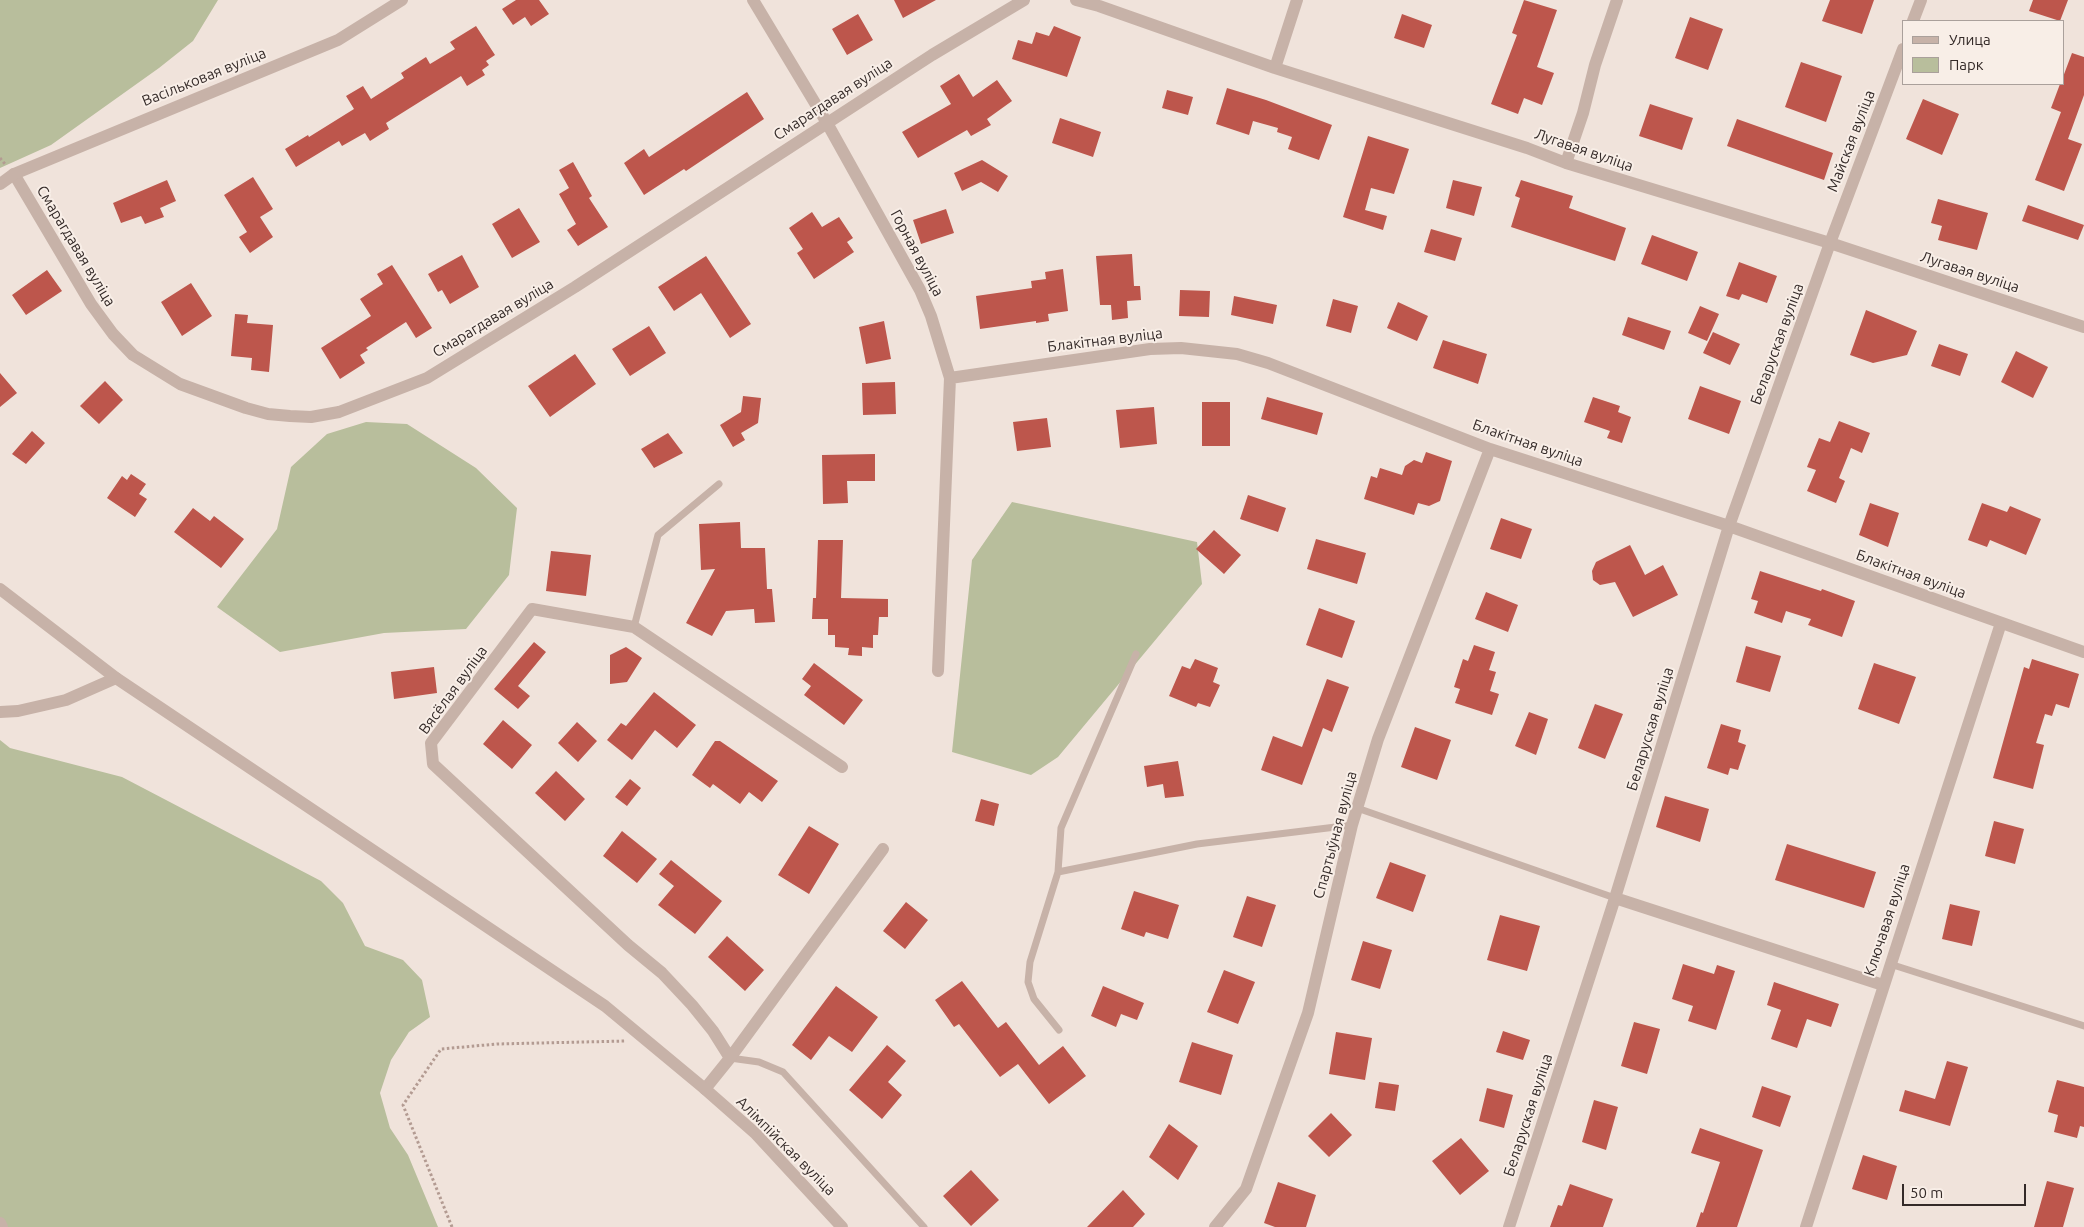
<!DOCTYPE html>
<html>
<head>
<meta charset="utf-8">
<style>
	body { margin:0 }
	#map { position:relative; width:2084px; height:1227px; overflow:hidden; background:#f0e3db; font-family:Ubuntu,sans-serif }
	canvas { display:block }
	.legend { position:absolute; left:1902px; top:20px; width:162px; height:65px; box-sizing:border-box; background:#f8eee7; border:1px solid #aaa09b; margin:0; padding:6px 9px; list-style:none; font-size:15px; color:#342a28 }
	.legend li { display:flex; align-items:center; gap:10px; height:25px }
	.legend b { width:25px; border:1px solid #aaa09b }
	.scale { position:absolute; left:1902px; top:1184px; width:124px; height:22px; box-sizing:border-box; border:2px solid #342a28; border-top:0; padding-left:6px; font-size:15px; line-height:18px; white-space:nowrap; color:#342a28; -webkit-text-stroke:4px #f8eee7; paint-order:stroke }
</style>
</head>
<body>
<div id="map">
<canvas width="2084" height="1227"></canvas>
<ul class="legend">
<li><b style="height:6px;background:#c7b2a8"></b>Улица</li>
<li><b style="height:14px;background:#b8be9c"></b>Парк</li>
</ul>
<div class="scale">50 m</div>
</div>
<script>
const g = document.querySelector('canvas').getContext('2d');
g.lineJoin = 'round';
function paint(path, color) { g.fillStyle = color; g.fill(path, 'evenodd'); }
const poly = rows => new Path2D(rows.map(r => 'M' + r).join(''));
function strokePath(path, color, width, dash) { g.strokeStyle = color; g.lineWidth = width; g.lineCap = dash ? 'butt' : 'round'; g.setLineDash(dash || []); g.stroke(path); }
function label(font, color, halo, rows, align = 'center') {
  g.font = font + ' Ubuntu,sans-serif'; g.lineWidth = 4; g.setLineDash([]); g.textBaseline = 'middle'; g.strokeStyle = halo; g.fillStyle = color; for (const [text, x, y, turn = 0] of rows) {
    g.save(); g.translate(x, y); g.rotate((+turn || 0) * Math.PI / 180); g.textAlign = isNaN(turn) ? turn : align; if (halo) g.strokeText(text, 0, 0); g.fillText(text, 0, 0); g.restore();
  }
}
paint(poly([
	[0,0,218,0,193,41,159,68,51,145,0,168],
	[366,422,407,424,476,468,517,508,509,575,466,629,384,633,280,652,217,607,277,529,291,467,327,434],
	[1012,502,1197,542,1202,584,1058,757,1031,775,952,752,972,560],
	[0,740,10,748,122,777,321,881,343,903,365,946,403,960,422,980,430,1017,409,1032,391,1060,380,1093,390,1128,408,1155,438,1227,0,1227]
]), '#b8be9c');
paint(poly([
	[516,0,539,0,549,14,531,26,525,17,513,25,502,9],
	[894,0,936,0,903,18],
	[1524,0,1557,10,1537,67,1554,73,1542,105,1524,98,1518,114,1491,104,1517,35,1512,33],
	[1830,0,1874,0,1862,34,1822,21],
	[2033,0,2068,0,2060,21,2029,11],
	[858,14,873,40,847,55,832,29],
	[1402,14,1432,25,1424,48,1394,38],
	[1690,17,1723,29,1708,70,1675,58],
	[476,26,495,55,486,61,489,65,482,70,485,75,467,86,461,76,386,123,389,129,370,141,365,133,342,146,339,141,296,167,285,149,308,135,309,137,354,109,346,96,363,86,371,99,404,78,401,73,426,57,430,64,455,49,450,42],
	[1054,26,1081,37,1067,77,1012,59,1018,40,1032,44,1036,32,1049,36],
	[2072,53,2084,57,2084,95,2068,139,2082,144,2064,191,2035,180,2061,112,2051,108,2060,84,2063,84,2063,77],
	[1801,62,1842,76,1826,122,1785,107],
	[959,74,973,97,997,80,1012,101,987,119,991,125,971,136,967,130,918,158,902,132,951,104,940,86],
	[1227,88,1266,100,1332,125,1319,160,1288,149,1292,137,1277,132,1278,128,1253,121,1249,135,1216,124],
	[1167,90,1193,97,1188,115,1162,108],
	[747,92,764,119,686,171,684,169,644,195,624,163,644,149,649,157],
	[1923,99,1959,114,1942,155,1906,139],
	[1650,104,1693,118,1682,150,1639,136],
	[1060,118,1101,132,1093,157,1052,143],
	[1737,119,1833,153,1824,180,1727,146],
	[1368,136,1409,149,1394,194,1371,188,1365,210,1387,216,1383,230,1343,217],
	[982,160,1008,176,998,192,981,182,962,191,954,173],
	[573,162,592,196,589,198,608,227,578,246,567,230,576,224,559,194,569,188,559,170],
	[253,177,273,209,260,217,273,237,250,253,239,237,247,232,224,195],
	[167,180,176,201,160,208,164,217,145,224,141,216,121,223,113,203],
	[1453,180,1482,187,1474,216,1446,208],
	[1521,180,1573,196,1569,208,1626,228,1615,261,1511,227,1520,198,1515,196],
	[1938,199,1988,213,1977,250,1938,240,1942,226,1931,223],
	[2028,205,2084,225,2078,240,2022,221],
	[519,208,540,242,512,258,492,224],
	[946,209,954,233,921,244,913,220],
	[812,212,822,227,839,217,853,238,847,242,854,252,814,279,797,253,803,249,789,228],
	[1431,229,1462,238,1455,261,1424,252],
	[1652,235,1698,252,1687,281,1641,264],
	[1132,254,1134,286,1140,286,1141,300,1127,301,1128,318,1112,320,1111,305,1100,305,1096,256],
	[462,255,479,287,450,304,442,290,438,292,428,274],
	[706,256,751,324,730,338,701,293,674,311,658,287],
	[1739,262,1777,276,1767,303,1742,294,1739,300,1726,296],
	[392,265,432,328,416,338,406,322,366,348,368,350,360,355,365,363,340,379,321,348,371,316,360,299,383,284,377,274],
	[1063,269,1068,311,1048,314,1049,321,1036,323,1036,321,980,329,976,296,1032,288,1031,281,1046,279,1045,272],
	[47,270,62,291,26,315,12,295],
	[191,283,212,316,182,336,161,302],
	[1180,290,1210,291,1209,317,1179,316],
	[1234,296,1277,305,1273,324,1231,315],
	[1333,299,1358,306,1351,333,1326,326],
	[1398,302,1428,316,1417,341,1387,328],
	[1700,306,1719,314,1707,341,1688,333],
	[1866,310,1917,331,1907,355,1873,363,1850,355],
	[235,314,248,315,247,323,273,325,269,372,251,370,252,358,231,356],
	[1628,317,1671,331,1664,350,1622,335],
	[884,321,891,359,866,364,859,327],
	[649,326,666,353,630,376,612,349],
	[1713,332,1740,344,1730,365,1703,353],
	[1443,340,1487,354,1478,384,1433,368],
	[1939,344,1968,354,1960,376,1931,366],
	[2016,351,2048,367,2033,398,2001,382],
	[575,354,596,384,550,417,528,386],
	[0,373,17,393,0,407],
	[105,381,123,400,99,424,80,406],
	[895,382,896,414,863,415,862,383],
	[1700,386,1741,401,1729,434,1688,419],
	[743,396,761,398,758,423,741,433,745,440,733,447,720,425,741,412],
	[1267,397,1323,413,1317,435,1261,419],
	[1593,397,1620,406,1618,412,1631,417,1622,443,1607,438,1610,431,1584,422],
	[1202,402,1230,402,1230,446,1202,446],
	[1154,407,1157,444,1120,448,1116,410],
	[1047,418,1051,447,1017,451,1013,422],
	[1839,421,1870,433,1862,453,1851,448,1839,478,1845,481,1836,503,1807,491,1816,470,1807,467,1819,438,1830,442],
	[32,431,45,443,26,464,12,454],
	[668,433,683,453,654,468,641,449],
	[1426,452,1452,461,1440,501,1429,506,1418,503,1414,515,1364,499,1371,476,1377,478,1380,468,1402,475,1405,466,1414,460,1422,463],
	[875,454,875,481,847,481,848,503,823,504,822,455],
	[131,474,146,484,139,494,147,499,135,517,107,498,122,476,127,480],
	[1248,495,1286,508,1278,532,1240,519],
	[1870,503,1899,513,1888,547,1859,535],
	[1982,503,2007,512,2010,506,2041,519,2026,555,1990,540,1987,547,1968,540],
	[193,508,210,521,214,516,244,539,221,568,174,532],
	[1501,518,1532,529,1521,559,1490,549],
	[740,522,741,548,765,548,767,589,772,589,775,622,755,623,754,609,726,611,712,636,686,623,715,569,701,570,699,524],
	[1214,530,1241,555,1224,574,1196,549],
	[1316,539,1366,553,1357,584,1307,569],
	[818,540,843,540,841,598,888,599,888,617,879,617,878,635,873,635,873,648,862,647,862,656,848,655,849,648,835,647,835,635,828,635,828,619,812,619,813,598,816,598],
	[1630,545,1645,575,1663,565,1678,595,1633,617,1615,582,1600,585,1593,580,1592,571,1596,562],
	[551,551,591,555,586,596,546,591],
	[1760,571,1821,591,1822,589,1855,601,1842,637,1808,625,1811,619,1786,611,1782,623,1754,613,1758,601,1751,599],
	[1486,592,1518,605,1508,632,1475,619],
	[1319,608,1355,621,1342,658,1306,645],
	[534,642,546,652,518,686,530,696,518,709,494,689],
	[1474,645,1495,652,1489,670,1496,672,1490,691,1499,694,1492,715,1455,703,1460,689,1454,687,1463,659,1468,661],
	[1746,646,1781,656,1770,692,1736,682],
	[626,647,642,658,627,682,610,684,610,655],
	[1195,659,1218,668,1213,682,1220,685,1210,707,1198,703,1196,707,1169,696,1182,666,1190,669],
	[2032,659,2079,674,2069,708,2056,704,2052,716,2045,714,2036,743,2044,745,2033,789,1993,778,2024,667,2029,669],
	[814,663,863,700,844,725,804,695,811,686,802,679],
	[1874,663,1916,677,1899,724,1858,709],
	[434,667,437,693,394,699,391,672],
	[1327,679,1349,687,1332,732,1323,728,1302,785,1261,770,1273,736,1302,747],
	[654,692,696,725,677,748,655,730,632,760,607,740,621,723,626,726],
	[1595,704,1623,714,1605,759,1578,748],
	[1529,712,1548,719,1536,755,1515,746],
	[503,720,532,745,512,769,483,744],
	[577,722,597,741,578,762,558,743],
	[1721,724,1741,730,1738,742,1746,745,1738,770,1730,768,1728,775,1707,768],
	[1415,727,1451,740,1437,780,1401,767],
	[715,741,720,741,778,781,762,802,749,792,740,804,713,784,710,788,692,775],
	[1178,761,1184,796,1165,798,1163,784,1147,787,1144,766],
	[556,771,585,799,565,821,535,793],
	[630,779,641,788,627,806,615,797],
	[1665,796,1709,809,1700,842,1656,827],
	[981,799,999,804,994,826,975,821],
	[1994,821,2024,829,2015,864,1985,856],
	[809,826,839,844,809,894,778,875],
	[622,831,657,859,637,883,603,856],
	[1787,844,1876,872,1864,908,1775,880],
	[671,860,722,901,695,934,658,905,674,886,659,874],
	[1390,862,1426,875,1413,912,1376,898],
	[1134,891,1179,905,1168,939,1146,932,1144,937,1121,929],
	[1247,896,1276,905,1262,947,1233,937],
	[906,902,928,920,905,949,883,931],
	[1950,904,1980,911,1972,946,1942,939],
	[1500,915,1540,926,1527,971,1487,960],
	[727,936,764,970,745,991,708,957],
	[1363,941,1392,950,1380,989,1351,980],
	[1683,964,1714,974,1717,965,1735,971,1716,1030,1688,1021,1693,1006,1672,999],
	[1224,970,1255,982,1238,1024,1207,1012],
	[962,981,998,1028,1006,1022,1039,1065,1063,1046,1086,1076,1049,1104,1018,1064,1000,1077,959,1024,954,1027,935,1000],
	[1774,982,1839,1004,1831,1027,1807,1019,1797,1048,1771,1039,1781,1010,1767,1005],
	[836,986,878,1017,852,1052,829,1036,811,1060,792,1045],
	[1103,986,1144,1003,1137,1020,1121,1014,1116,1027,1091,1016],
	[1634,1022,1660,1029,1647,1074,1621,1066],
	[1503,1031,1530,1040,1523,1060,1496,1052],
	[1336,1032,1372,1038,1365,1080,1329,1074],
	[1192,1042,1233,1055,1221,1095,1179,1082],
	[887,1045,906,1061,888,1082,902,1095,882,1119,849,1090],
	[1947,1061,1968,1067,1950,1126,1899,1111,1905,1090,1935,1099],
	[2057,1080,2084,1087,2084,1127,2080,1126,2077,1138,2054,1132,2058,1115,2048,1112],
	[1379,1082,1399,1085,1395,1111,1375,1108],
	[1762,1086,1791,1096,1780,1127,1752,1117],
	[1487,1088,1513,1095,1504,1128,1479,1121],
	[1594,1100,1618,1107,1606,1150,1582,1142],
	[1331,1113,1352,1135,1329,1157,1308,1136],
	[1169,1124,1198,1146,1178,1180,1149,1157],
	[1700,1128,1763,1150,1737,1227,1696,1227,1701,1212,1703,1213,1720,1162,1691,1153],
	[1461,1138,1489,1171,1460,1195,1432,1161],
	[1863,1155,1897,1166,1887,1200,1852,1189],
	[971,1170,999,1200,971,1226,943,1196],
	[2047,1181,2074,1188,2063,1227,2034,1227],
	[1278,1182,1316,1195,1306,1227,1275,1227,1264,1223],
	[1570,1184,1613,1199,1603,1227,1550,1227,1558,1205,1562,1206],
	[1123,1190,1145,1214,1133,1227,1087,1227]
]), '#bd564c');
strokePath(poly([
	[0,158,5,164],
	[452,1227,403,1105,441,1049,497,1044,626,1041]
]), '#b39b92', 3, [2.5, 2.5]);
strokePath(poly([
	[634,627,658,535,719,484],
	[1357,808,1615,898],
	[1058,872,1061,828,1136,654],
	[1890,964,2084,1026],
	[1059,1030,1034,999,1028,982,1030,962,1058,872,1197,844,1352,825],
	[730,1058,759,1062,783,1072,924,1227]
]), '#c7b2a8', 7);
strokePath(poly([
	[753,0,827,123,920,290,931,316,950,378,938,671],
	[1076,0,1099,6,1275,68,1527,148,1566,163,1830,243,2084,327],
	[1913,21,1921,0],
	[1275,68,1297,0],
	[1566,163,1583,113,1595,65,1617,0],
	[14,174,91,304,113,334,133,355,180,384,246,408,268,414,290,416,311,417,339,412,427,378,575,287,932,55,1024,0],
	[950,378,1150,349,1181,348,1237,354,1268,363,1490,449,1729,526,2084,652],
	[0,712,18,711,66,700,116,678],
	[1615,898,1883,985],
	[730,1058,713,1031,692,1005,662,973,628,945,433,764,431,743,532,609,634,627,842,767],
	[705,1089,730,1058,883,849],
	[0,1223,2,1227],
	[1215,1227,1246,1189,1308,1013,1352,825,1378,739,1490,449],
	[1509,1227,1615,898,1729,526,1830,243,1903,49],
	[1806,1227,2001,623]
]), '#c7b2a8', 12);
strokePath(poly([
	[0,184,14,174,338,40,402,0],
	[0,589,116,678,605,1006,705,1089,755,1133,842,1227]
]), '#c7b2a8', 12);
label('15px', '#342a28', '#f8eee7', [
	["Васільковая вуліца",204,77,-22],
	["Смарагдавая вуліца",833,99,-33],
	["Майская вуліца",1851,141,-69],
	["Лугавая вуліца",1584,150,19],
	["Смарагдавая вуліца",76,246,59],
	["Горная вуліца",917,253,62],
	["Лугавая вуліца",1970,272,18],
	["Смарагдавая вуліца",493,318,-31],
	["Блакітная вуліца",1105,340,-7],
	["Беларуская вуліца",1777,344,-70],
	["Блакітная вуліца",1528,443,19],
	["Блакітная вуліца",1911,574,20],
	["Вясёлая вуліца",453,690,-54],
	["Беларуская вуліца",1650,729,-73],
	["Спартыўная вуліца",1335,835,-75],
	["Ключавая вуліца",1887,920,-72],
	["Беларуская вуліца",1528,1115,-72],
	["Алімпійская вуліца",786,1146,45]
]);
</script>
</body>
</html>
